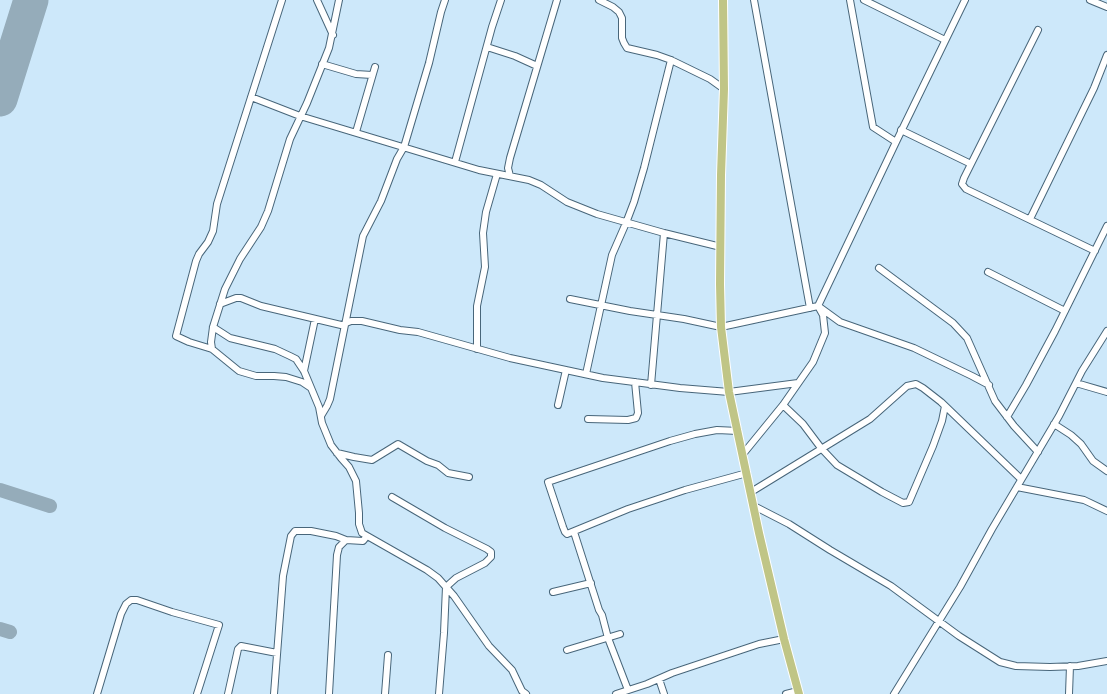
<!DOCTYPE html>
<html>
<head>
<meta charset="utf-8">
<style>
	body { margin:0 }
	canvas { display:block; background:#cde8fa }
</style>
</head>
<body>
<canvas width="1107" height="694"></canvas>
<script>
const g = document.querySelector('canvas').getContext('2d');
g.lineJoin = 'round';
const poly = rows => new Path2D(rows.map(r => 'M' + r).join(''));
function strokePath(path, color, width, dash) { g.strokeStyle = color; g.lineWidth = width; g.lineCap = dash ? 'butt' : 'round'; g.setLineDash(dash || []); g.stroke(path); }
strokePath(poly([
	[0,490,50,506],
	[0,629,10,632]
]), '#95acba', 14);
strokePath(poly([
	[0,99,31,0]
]), '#95acba', 35);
const minor = poly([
	[282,0,217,204,213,231,208,242,199,254,196,261,176,336,189,342,212,349,239,371,256,376,274,376,286,377,302,382,311,388],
	[317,0,333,35],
	[599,0,613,7,619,12,622,18,622,38,624,43,627,48,657,55,671,60,710,79,724,89],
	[754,0,810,308],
	[864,0,945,40],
	[1090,0,1107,7],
	[1038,30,964,178,962,184,966,189,1095,251],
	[487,47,515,56,537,66],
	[322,64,356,74,372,75],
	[251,97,300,116,479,170,529,180,541,185,567,202,597,214,664,233,721,247],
	[901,130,971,164],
	[356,132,375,67],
	[896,142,965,0],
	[455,162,492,27,501,0],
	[510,176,508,168,510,158,557,0],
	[1030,219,1094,88,1107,55],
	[879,268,953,323,967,338,995,401,1014,426,1038,452],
	[988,272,1065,311],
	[570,299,630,311,684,319,721,327,818,306,896,142,873,127,850,0],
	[220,304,236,298,241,298,261,306,341,325,351,321,362,321,400,330,418,332,510,358,603,378,642,383,680,388,729,392,798,383],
	[213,327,230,338,275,349,290,356,296,359,304,371,319,407,322,423,331,445,341,458,349,467,356,481,359,513,359,524,362,533,427,570,438,578,454,596,489,646,512,670,522,691,526,694],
	[212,349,211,342,213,327,225,289,240,259,261,227,268,211,290,139,307,103,329,48,339,0],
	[477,349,477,306,485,267,483,233,486,212,497,174],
	[304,371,315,319],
	[586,374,612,255,626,223,634,202,644,168,671,60],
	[1076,383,1107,392],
	[651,385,664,233],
	[558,405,566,370],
	[783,405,803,424,821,448,837,465,882,492,903,503,909,502,933,446,942,421,945,406],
	[321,416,327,406,330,399,363,236,381,201,397,159,404,147,429,63,441,12,445,0],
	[1007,417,1026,385,1055,331,1107,226],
	[588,419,628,420,636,418,638,413,635,382],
	[1054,424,1071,435,1081,444,1093,461,1107,471],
	[738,431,717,430,695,434,670,441,548,482,563,527,565,532,567,534,628,509,685,490,747,473],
	[337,453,354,457,372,460,398,444,427,461,438,465,448,473,469,477],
	[743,454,783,405,813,362,825,333,823,315,818,306,840,322,914,348,972,376,989,385],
	[1017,487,1084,500,1107,511],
	[751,492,870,419,907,386,916,384,923,388,941,402,1021,479],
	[392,497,445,528,487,549,491,552,491,557,485,563,456,578,446,587,444,633,439,694],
	[754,506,789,524,830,550,891,586,959,636,1000,662,1016,666,1050,667,1078,666,1107,661],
	[574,532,599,610,602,615,608,638,628,690],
	[553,592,591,583],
	[567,650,620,634],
	[659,679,664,694],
	[97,694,121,614,126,604,131,600,137,600,172,612,219,625,197,694],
	[228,694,238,649,241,646,277,653],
	[274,694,283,576,291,536,295,531,311,531,336,536,346,540],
	[329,694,337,555,339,547,346,540,363,541,367,536],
	[385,694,388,655],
	[616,694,647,684,672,673,759,644,784,639],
	[786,694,798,691],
	[894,694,960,587,992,529,1059,416,1082,371,1107,331],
	[1069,694,1070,666]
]);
const major = poly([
	[723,0,724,89,721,175,720,284,721,327,729,392,759,533,784,639,799,694]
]);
strokePath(minor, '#48667a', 8);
strokePath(major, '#fff', 10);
strokePath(minor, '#fff', 6);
strokePath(major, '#c0c586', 8);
</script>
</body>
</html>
